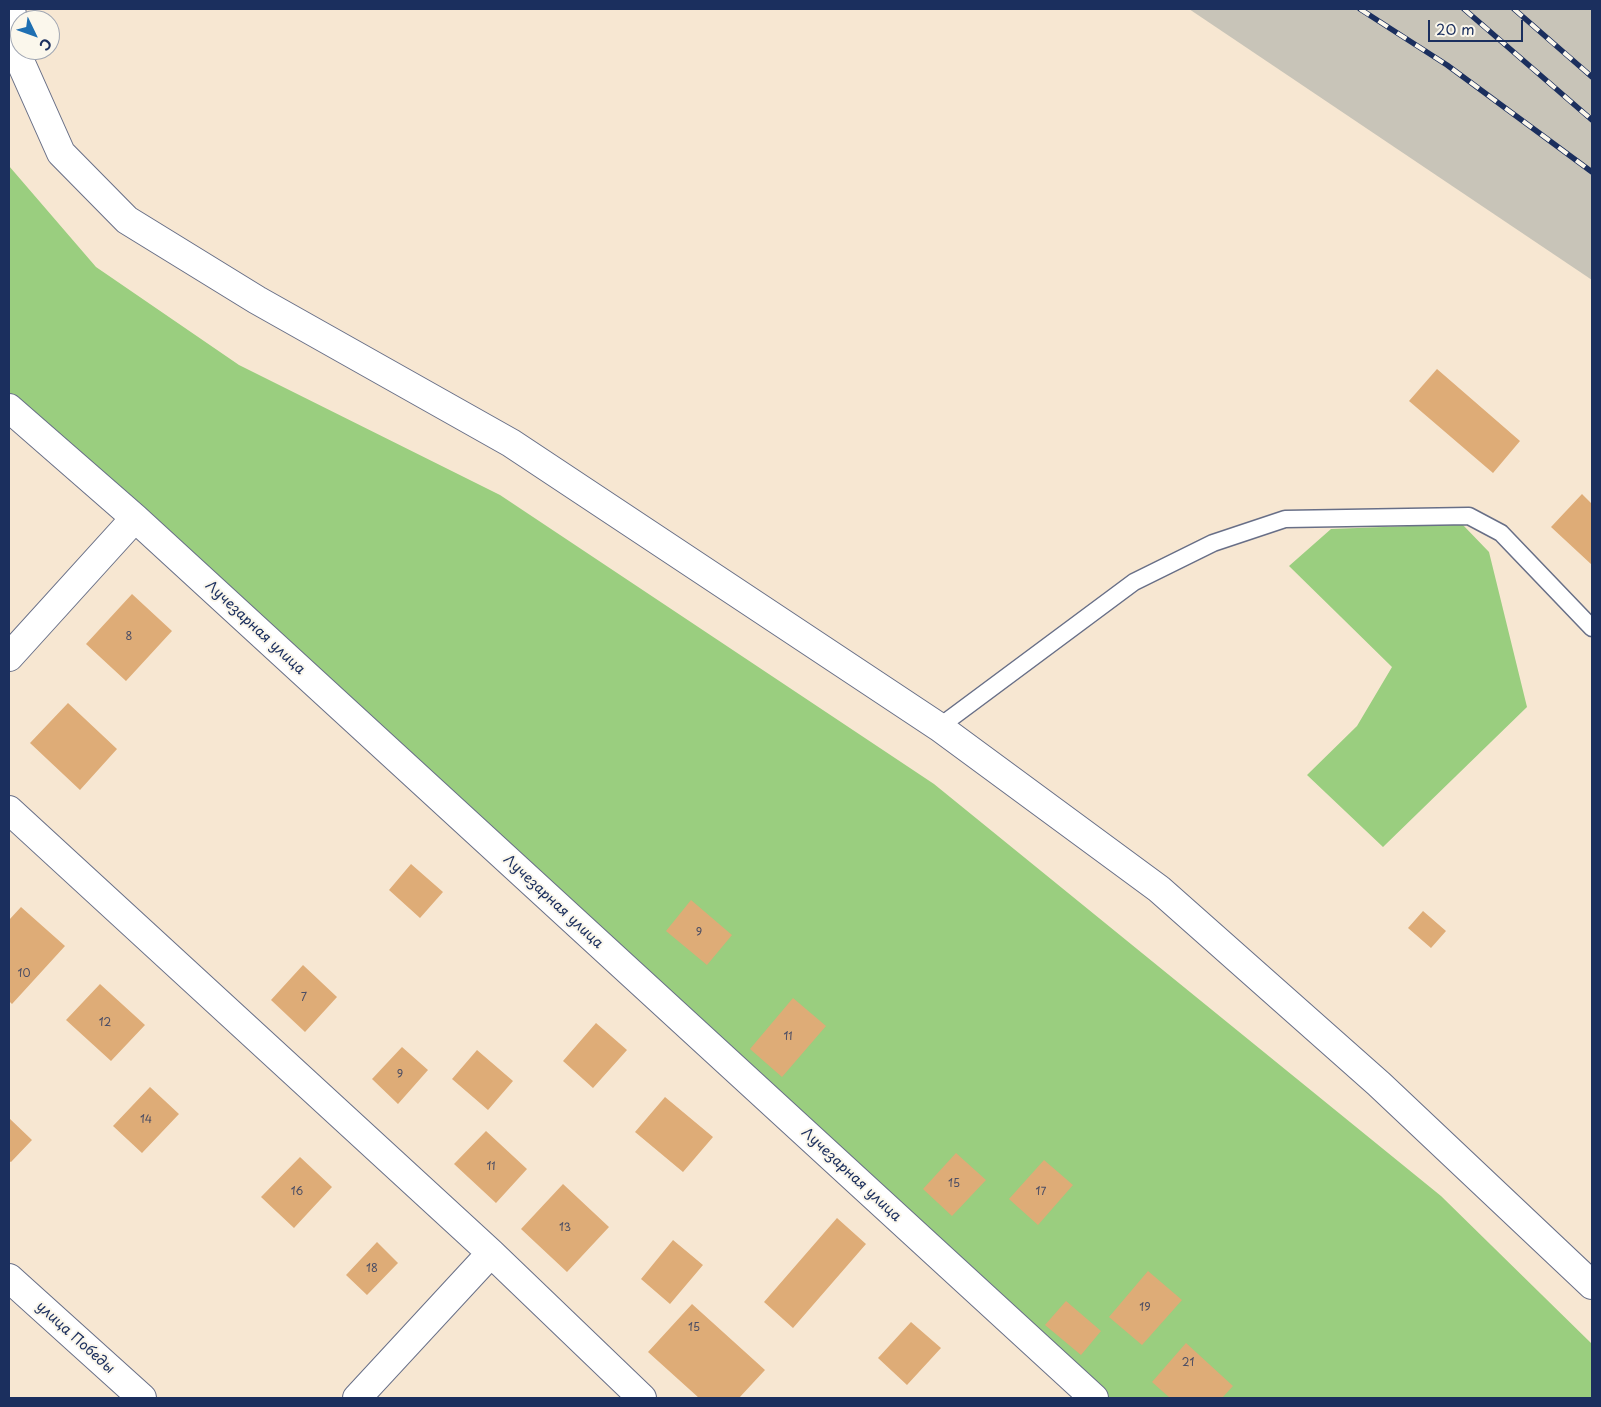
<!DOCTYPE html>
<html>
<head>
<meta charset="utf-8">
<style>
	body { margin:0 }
	#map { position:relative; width:1601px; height:1407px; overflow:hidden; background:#f7e7d2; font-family:"Playpen Sans",sans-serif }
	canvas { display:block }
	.frame { position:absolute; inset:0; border:10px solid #1b2f5e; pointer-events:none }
	.north { position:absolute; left:10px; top:10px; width:50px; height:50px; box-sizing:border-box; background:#fbf7ec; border:1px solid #a1a7b3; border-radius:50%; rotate:132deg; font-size:14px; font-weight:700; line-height:20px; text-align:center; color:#1b2f5e }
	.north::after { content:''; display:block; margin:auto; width:18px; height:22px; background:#1f6fb2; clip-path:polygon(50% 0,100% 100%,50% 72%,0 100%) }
	.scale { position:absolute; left:1428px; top:20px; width:95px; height:22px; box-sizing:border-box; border:2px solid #1b2f5e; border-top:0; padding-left:6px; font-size:15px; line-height:18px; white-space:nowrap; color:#1b2f5e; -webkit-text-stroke:4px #fbf7ec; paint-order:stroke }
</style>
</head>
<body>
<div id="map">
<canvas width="1601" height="1407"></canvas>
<div class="frame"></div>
<div class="north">С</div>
<div class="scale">20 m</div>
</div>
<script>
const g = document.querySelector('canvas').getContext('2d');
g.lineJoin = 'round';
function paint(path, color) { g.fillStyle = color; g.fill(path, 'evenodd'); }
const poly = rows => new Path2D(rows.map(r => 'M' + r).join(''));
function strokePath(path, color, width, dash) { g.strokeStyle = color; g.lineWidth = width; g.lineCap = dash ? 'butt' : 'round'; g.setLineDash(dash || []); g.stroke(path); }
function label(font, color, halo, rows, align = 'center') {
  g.font = font + ' "Playpen Sans",sans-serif'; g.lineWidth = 4; g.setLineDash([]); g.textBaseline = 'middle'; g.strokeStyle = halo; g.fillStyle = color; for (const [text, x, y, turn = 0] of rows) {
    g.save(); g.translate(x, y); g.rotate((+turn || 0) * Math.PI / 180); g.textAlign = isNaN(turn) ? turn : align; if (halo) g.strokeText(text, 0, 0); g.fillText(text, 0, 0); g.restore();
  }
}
paint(poly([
	[1189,9,1592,9,1592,280]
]), '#c8c4b8');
paint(poly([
	[9,166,96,267,239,365,500,495,934,784,1441,1196,1592,1344,1592,1398,1103,1398,9,404],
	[1462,524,1489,552,1527,707,1383,847,1307,775,1357,726,1392,667,1289,566,1331,529]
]), '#9ace7f');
paint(poly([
	[1437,369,1520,441,1493,473,1409,401],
	[1582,494,1592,504,1592,565,1551,527],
	[132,594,172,631,126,681,86,644],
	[68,703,117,749,80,790,30,743],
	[411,864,443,892,420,918,389,890],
	[691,900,732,935,707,965,666,931],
	[21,907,65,946,12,1004,9,1001,9,920],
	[1423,911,1446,931,1431,948,1408,928],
	[303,965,337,997,305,1032,271,1000],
	[100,984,145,1025,111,1061,66,1020],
	[793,998,826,1026,782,1077,750,1049],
	[596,1023,627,1050,593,1088,563,1061],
	[402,1047,428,1070,398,1104,372,1079],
	[477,1050,513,1081,488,1110,452,1079],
	[150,1087,179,1114,142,1153,113,1126],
	[665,1097,713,1137,683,1172,635,1132],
	[9,1118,32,1140,11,1162,9,1161],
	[486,1131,527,1169,496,1203,454,1164],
	[956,1153,986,1180,952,1216,923,1189],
	[300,1157,332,1187,294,1228,261,1197],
	[1044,1160,1073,1185,1038,1225,1009,1199],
	[563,1184,609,1227,567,1272,521,1229],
	[837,1218,866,1244,793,1328,764,1302],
	[673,1240,703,1265,670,1304,641,1279],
	[377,1242,398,1263,367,1295,346,1275],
	[1148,1271,1182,1300,1142,1345,1109,1317],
	[1066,1301,1101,1331,1081,1355,1045,1325],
	[692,1304,765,1370,739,1398,699,1398,648,1352],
	[911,1322,941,1348,907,1385,878,1358],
	[1186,1343,1233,1386,1222,1398,1170,1398,1152,1382]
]), '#deac77');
const lane = poly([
	[939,727,1134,582,1213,543,1285,519,1469,516,1501,533,1592,628]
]);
const street = poly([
	[11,9,20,61,61,153,127,220,257,300,511,443,939,727,1159,889,1379,1084,1592,1285],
	[9,408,135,518,1094,1398],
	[9,657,135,518],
	[9,810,491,1253,642,1398],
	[9,1278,142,1398],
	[357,1398,491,1253]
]);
strokePath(lane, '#686f87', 19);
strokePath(street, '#686f87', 30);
strokePath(lane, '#fff', 16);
strokePath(street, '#fff', 28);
const rail = poly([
	[1360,9,1447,65,1592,172],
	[1464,9,1592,120],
	[1514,9,1592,77]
]);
strokePath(rail, '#1b2f5e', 5.5);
strokePath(rail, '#fbf7ec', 4, [11]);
label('11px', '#4c4e64', null, [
	["8",129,637],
	["9",699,933],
	["10",24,974],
	["7",304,998],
	["12",105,1023],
	["11",788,1037],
	["9",400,1075],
	["14",146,1120],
	["11",491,1167],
	["15",954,1184],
	["16",297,1192],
	["17",1041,1192],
	["13",565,1228],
	["18",372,1269],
	["19",1145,1308],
	["15",694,1328],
	["21",1188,1363]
]);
label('14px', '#1b2f5e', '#fbf7ec', [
	["Лучезарная улица",255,628,43],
	["Лучезарная улица",553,902,43],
	["Лучезарная улица",851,1175,43],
	["улица Победы",75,1338,42]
]);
</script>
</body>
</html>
